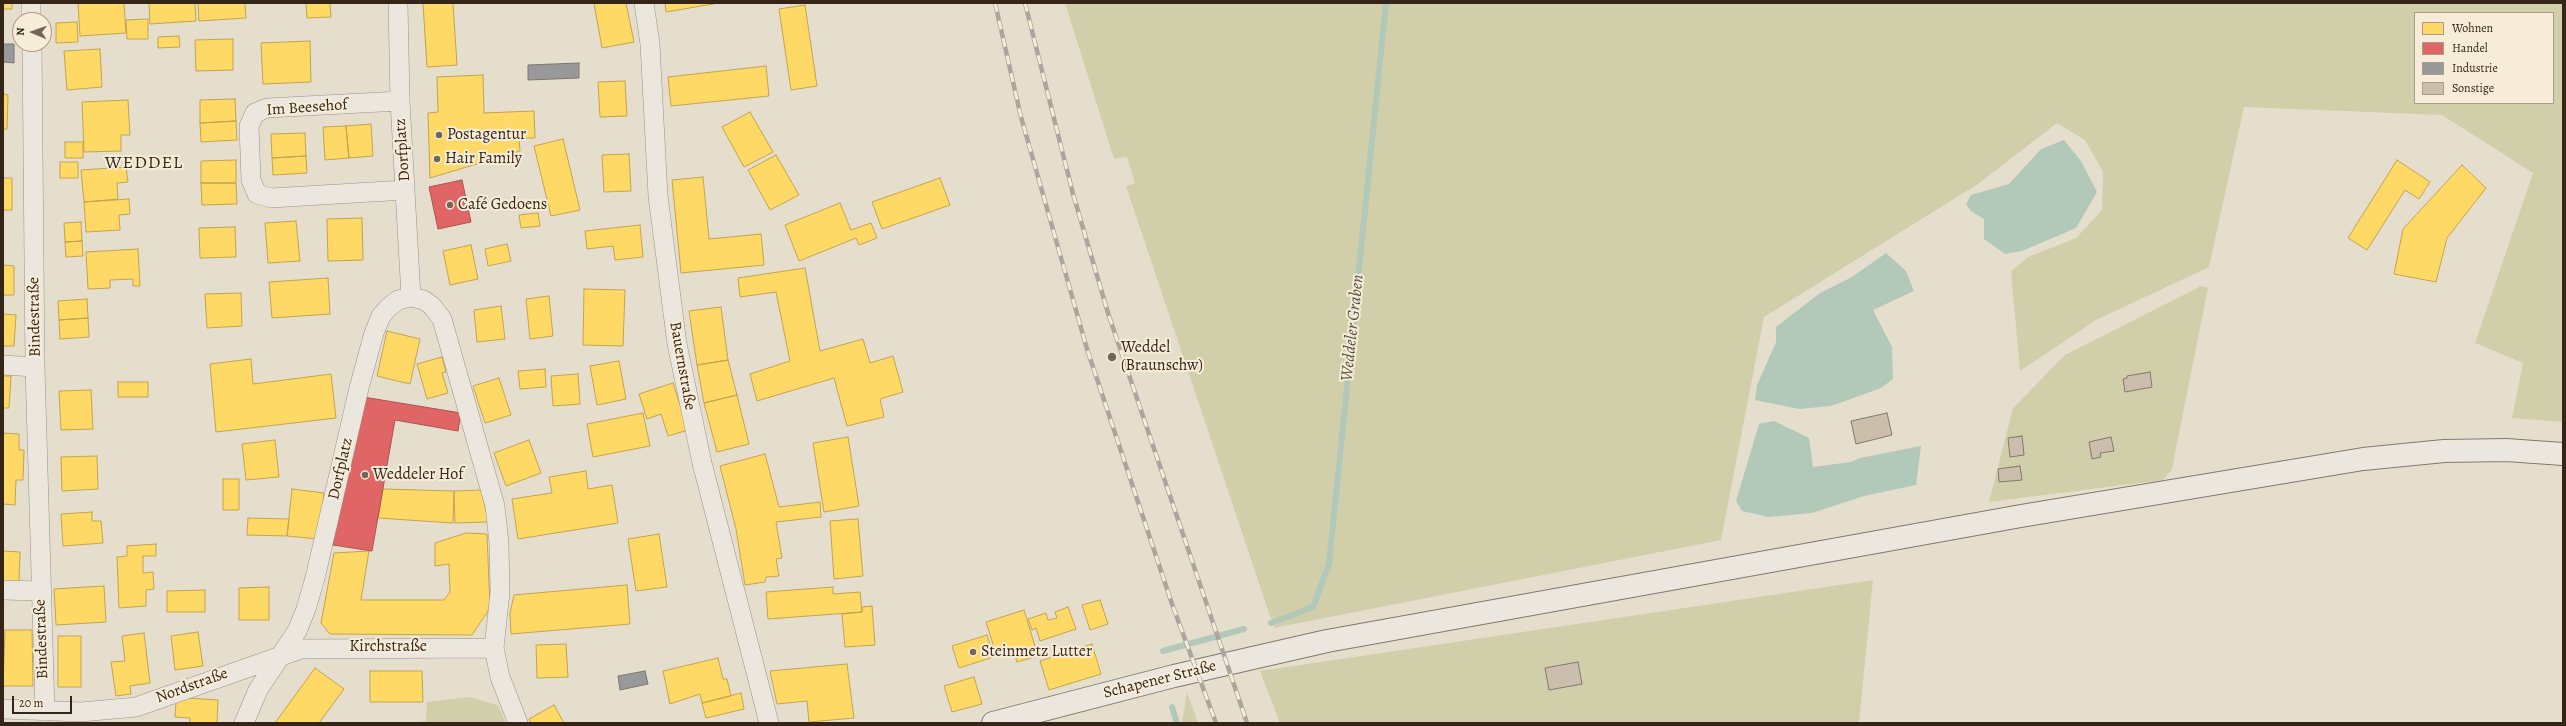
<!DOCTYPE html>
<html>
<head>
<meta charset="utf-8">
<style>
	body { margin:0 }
	#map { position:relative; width:2566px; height:726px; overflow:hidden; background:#e6decc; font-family:Alegreya,serif }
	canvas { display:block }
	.frame { position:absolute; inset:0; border:4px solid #352519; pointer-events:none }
	.legend { position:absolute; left:2414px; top:12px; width:140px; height:92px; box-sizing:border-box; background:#f6ecd7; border:1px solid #a99c8b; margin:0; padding:5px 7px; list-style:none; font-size:12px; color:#352519 }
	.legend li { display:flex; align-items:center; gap:8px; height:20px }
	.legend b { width:20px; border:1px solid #a99c8b }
	.north { position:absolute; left:12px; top:12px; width:40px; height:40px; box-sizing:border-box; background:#f6ecd7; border:1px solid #a99c8b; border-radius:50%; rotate:272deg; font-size:11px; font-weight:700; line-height:16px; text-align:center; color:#352519 }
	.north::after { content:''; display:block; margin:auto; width:14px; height:18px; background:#736658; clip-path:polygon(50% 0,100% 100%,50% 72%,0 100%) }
	.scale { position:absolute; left:12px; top:696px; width:60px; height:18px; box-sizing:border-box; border:2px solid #352519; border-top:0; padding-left:5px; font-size:12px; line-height:14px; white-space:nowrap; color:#352519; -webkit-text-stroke:3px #f6ecd7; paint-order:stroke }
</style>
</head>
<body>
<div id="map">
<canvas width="2566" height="726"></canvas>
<div class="frame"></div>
<ul class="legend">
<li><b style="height:11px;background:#ffd966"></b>Wohnen</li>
<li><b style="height:11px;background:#e06666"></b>Handel</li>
<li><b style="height:11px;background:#999"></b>Industrie</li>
<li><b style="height:11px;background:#ccbead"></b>Sonstige</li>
</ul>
<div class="north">N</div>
<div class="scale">20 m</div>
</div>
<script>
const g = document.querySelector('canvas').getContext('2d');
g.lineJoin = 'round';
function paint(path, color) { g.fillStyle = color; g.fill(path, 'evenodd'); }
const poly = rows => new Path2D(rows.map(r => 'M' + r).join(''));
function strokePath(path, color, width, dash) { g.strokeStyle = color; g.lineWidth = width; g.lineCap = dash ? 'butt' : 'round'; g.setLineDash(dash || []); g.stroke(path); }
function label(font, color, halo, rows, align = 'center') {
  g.font = font + ' Alegreya,serif'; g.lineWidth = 4; g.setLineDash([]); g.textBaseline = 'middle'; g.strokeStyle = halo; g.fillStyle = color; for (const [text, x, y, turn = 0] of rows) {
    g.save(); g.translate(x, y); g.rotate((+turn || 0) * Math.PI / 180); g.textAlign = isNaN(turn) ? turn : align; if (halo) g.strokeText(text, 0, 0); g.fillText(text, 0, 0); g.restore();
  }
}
paint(poly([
	[1065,3,2563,3,2563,422,2512,418,2523,363,2475,343,2533,173,2442,115,2244,107,2209,267,2096,320,2020,371,2011,271,2028,257,2076,238,2102,210,2103,172,2085,140,2057,123,1978,184,1764,317,1721,540,1274,628,1126,186,1135,183,1127,157,1114,159],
	[2415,13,2553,13,2553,103,2415,103],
	[2201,286,2208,288,2172,469,2163,480,1989,502,2013,408,2065,355],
	[1873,580,1859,723,1280,723,1260,671],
	[1187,692,1198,723,1182,723],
	[469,697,498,705,506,723,406,723,426,721,427,702]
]), '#d1cfaa');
paint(poly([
	[2064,140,2081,161,2097,192,2076,228,2022,251,2005,254,1984,239,1984,219,1971,211,1966,204,1971,195,2009,184,2041,149],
	[1886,253,1906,271,1914,291,1873,310,1892,347,1893,379,1881,388,1831,406,1799,409,1755,400,1757,385,1776,342,1776,327,1820,293,1852,277],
	[1774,421,1809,438,1813,467,1851,462,1860,458,1921,446,1916,485,1864,496,1812,513,1768,517,1742,511,1736,501,1759,424]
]), '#b2c8b9');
const homes = poly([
	[3,3,12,3,12,9,3,9,3,3],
	[78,3,124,3,126,33,80,36,78,3],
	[149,3,195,3,196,21,150,24,149,3],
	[198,3,245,3,246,18,199,21,198,3],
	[306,3,330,3,331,17,307,18,306,3],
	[423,3,453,3,457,65,427,67,423,3],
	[594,3,626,3,634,42,602,48,594,3],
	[665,3,719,3,666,12,665,3],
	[805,5,817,86,791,90,779,9,805,5],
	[148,19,148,39,127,39,126,20,148,19],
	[77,22,78,42,56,43,56,23,77,22],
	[179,36,180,47,158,48,158,37,179,36],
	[233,39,233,70,196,71,195,40,233,39],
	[310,41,311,82,263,84,261,43,310,41],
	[100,49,102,87,67,90,64,51,100,49],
	[766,66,769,96,671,106,668,77,766,66],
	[483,75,484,113,534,111,535,138,519,138,520,151,430,178,428,113,438,112,437,77,483,75],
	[625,81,627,116,600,117,598,82,625,81],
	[3,94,8,95,7,129,3,129,3,94],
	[235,99,236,121,200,123,200,100,235,99],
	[128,100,130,135,121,135,121,151,84,152,82,102,128,100],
	[750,112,773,152,744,167,722,127,750,112],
	[236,121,237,140,201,142,200,123,236,121],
	[371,124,373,156,349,158,346,126,371,124],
	[346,126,349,158,325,160,323,127,346,126],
	[305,133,306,156,272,158,271,134,305,133],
	[563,139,580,210,551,216,534,146,563,139],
	[65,142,83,142,83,158,65,158,65,142],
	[629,154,631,191,604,192,602,155,629,154],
	[776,155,799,195,770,210,748,170,776,155],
	[306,156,307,173,273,175,272,158,306,156],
	[236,160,236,183,201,183,201,161,236,160],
	[2397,160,2430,182,2419,199,2405,190,2367,250,2348,238,2397,160],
	[60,162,78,162,78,178,60,178,60,162],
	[2462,165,2486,188,2447,238,2436,282,2394,274,2403,229,2462,165],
	[126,167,128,182,117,183,118,199,84,202,81,170,126,167],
	[703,177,709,239,761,234,764,265,681,273,672,180,703,177],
	[3,178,12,178,12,210,3,210,3,178],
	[940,178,950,205,882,229,872,202,940,178],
	[201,183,236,183,237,204,202,205,201,183],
	[129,199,130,214,119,215,120,230,86,232,84,202,129,199],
	[840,203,851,230,871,223,877,238,859,245,856,238,799,261,785,225,840,203],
	[538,213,540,226,521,228,519,215,538,213],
	[362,218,363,260,328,261,327,219,362,218],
	[296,221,300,261,268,263,265,223,296,221],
	[81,222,82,241,65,242,64,223,81,222],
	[640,225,643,257,615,260,613,246,587,249,585,231,640,225],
	[235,227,236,257,200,258,199,228,235,227],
	[82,241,83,256,66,257,65,242,82,241],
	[507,244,511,261,488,266,485,249,507,244],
	[471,245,478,279,450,285,443,251,471,245],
	[138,249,140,286,133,286,133,279,110,280,110,288,88,289,86,252,138,249],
	[3,265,14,266,14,295,3,295,3,265],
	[805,268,820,351,863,339,870,363,893,356,903,392,880,399,884,417,847,426,834,378,757,401,750,374,790,361,776,292,740,297,738,278,805,268],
	[328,278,330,314,272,318,269,282,328,278],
	[584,289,625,290,623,346,583,345,584,289],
	[241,293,242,326,207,328,205,294,241,293],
	[549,296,553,336,530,339,526,299,549,296],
	[87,299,88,318,59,320,58,301,87,299],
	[501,306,505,339,477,342,474,310,501,306],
	[721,307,728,360,697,365,689,311,721,307],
	[3,314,16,315,14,346,3,346,3,314],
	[88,318,89,337,60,339,59,320,88,318],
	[387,331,420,339,410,384,377,376,387,331],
	[442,357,446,372,442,373,448,393,427,399,417,364,442,357],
	[251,359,253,384,331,374,336,418,216,432,210,364,251,359],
	[728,360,737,395,704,403,697,365,728,360],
	[619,361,626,399,597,405,590,366,619,361],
	[545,369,546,387,520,389,518,371,545,369],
	[578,374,580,404,553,406,551,376,578,374],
	[3,376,11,376,9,408,3,408,3,376],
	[499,378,511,415,485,423,473,386,499,378],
	[118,382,148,382,148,397,118,397,118,382],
	[673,383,688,430,668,436,661,414,647,419,639,394,673,383],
	[91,390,93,429,61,430,59,391,91,390],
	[737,395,749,444,717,452,704,403,737,395],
	[643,413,650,446,593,457,587,424,643,413],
	[3,433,19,434,19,450,24,450,23,480,16,480,15,505,3,504,3,433],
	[848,437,859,506,824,512,813,443,848,437],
	[275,440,279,477,246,480,242,444,275,440],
	[529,440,541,473,506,486,494,453,529,440],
	[765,454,779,507,820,502,821,517,776,522,782,558,776,559,779,576,766,577,765,582,745,585,736,529,720,466,765,454],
	[97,456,98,489,62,491,61,457,97,456],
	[586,471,588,489,612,485,618,523,518,539,512,499,552,493,549,477,586,471],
	[223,479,239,479,239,510,223,510,223,479],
	[292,489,324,493,318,539,287,536,292,489],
	[383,489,454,491,453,523,378,518,383,489],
	[481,490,489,522,455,523,454,491,481,490],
	[92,512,92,521,101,521,103,543,63,546,61,514,92,512],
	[248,518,289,519,287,536,247,535,248,518],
	[858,519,863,576,834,579,830,521,858,519],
	[466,533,487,534,490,608,472,635,330,634,321,623,334,553,369,551,361,600,444,600,450,592,449,564,435,566,435,543,466,533],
	[659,534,667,587,636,591,628,539,659,534],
	[156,544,156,556,143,556,143,573,153,572,154,589,146,590,146,606,119,608,117,557,127,556,127,546,156,544],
	[3,551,20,552,19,582,3,581,3,551],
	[627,585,630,624,511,634,510,613,514,595,627,585],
	[104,586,106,622,56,625,54,589,104,586],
	[269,587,269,620,239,620,239,588,269,587],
	[833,587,833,594,860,592,862,612,768,619,766,592,833,587],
	[205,590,205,612,167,612,167,591,205,590],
	[1100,600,1108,624,1090,630,1082,605,1100,600],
	[872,606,875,645,845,647,842,614,862,612,862,607,872,606],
	[1068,607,1076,629,1040,641,1036,628,1032,630,1028,619,1046,613,1048,620,1057,618,1055,612,1068,607],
	[1024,610,1038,656,1017,662,1014,652,997,657,986,622,1024,610],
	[5,630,32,630,33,686,3,686,5,630],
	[198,632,203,666,175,670,171,636,198,632],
	[144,633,150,683,130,686,131,694,116,696,111,662,125,661,122,636,144,633],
	[987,635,994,657,959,668,952,646,987,635],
	[58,636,81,636,81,687,58,687,58,636],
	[566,644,568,677,537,678,536,645,566,644],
	[1092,644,1101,674,1049,690,1040,661,1092,644],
	[718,658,723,679,727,679,731,696,702,703,700,694,670,704,663,671,718,658],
	[847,664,854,718,809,722,807,701,777,704,770,671,847,664],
	[315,668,344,689,319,723,275,723,315,668],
	[370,671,422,671,423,702,370,702,370,671],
	[974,677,982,704,952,712,944,686,974,677],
	[741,693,744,709,706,718,702,703,741,693],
	[188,698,218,700,217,723,190,723,190,718,175,717,176,701,188,698],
	[554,705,564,723,531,723,529,719,554,705]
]);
paint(homes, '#ffd966');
strokePath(homes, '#c2a34f', 1);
const shops = poly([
	[462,180,471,222,438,229,429,187,462,180],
	[357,396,461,413,458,431,395,420,372,551,333,545,357,396]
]);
paint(shops, '#e06666');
strokePath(shops, '#ad524f', 1);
const industry = poly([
	[3,44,14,44,14,63,3,62,3,44],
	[579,63,579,78,528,80,528,65,579,63],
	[645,671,648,684,620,690,618,676,645,671]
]);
paint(industry, '#999');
strokePath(industry, '#7b7673', 1);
strokePath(poly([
	[1271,623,1313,607,1329,564,1386,3],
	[1163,651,1244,629],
	[1172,707,1177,723]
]), '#b2c8b9', 6);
const building = poly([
	[2150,372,2152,387,2125,392,2123,379,2127,378,2127,376,2150,372],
	[1887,413,1892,435,1856,444,1851,421,1887,413],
	[2022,436,2024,455,2010,457,2008,438,2022,436],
	[2111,437,2114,451,2100,453,2101,457,2092,459,2089,442,2111,437],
	[2020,466,2022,480,1999,482,1998,469,2020,466],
	[1578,662,1582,684,1549,690,1545,668,1578,662]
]);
paint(building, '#ccbead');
strokePath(building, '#80796e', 1);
const street = poly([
	[31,3,31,20],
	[398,3,400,101,411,297],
	[644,3,650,44,658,196,677,344,702,463,769,723],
	[32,44,35,367,45,711],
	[400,101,267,108,255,113,249,126,251,180,257,194,271,198,405,190],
	[3,365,35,367],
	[3,590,40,591],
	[3,709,81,712,136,707,301,649,494,648],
	[244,723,258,690,297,631,306,609,315,578,359,388,374,333,381,316,388,308,398,300,411,297,424,300,432,306,442,319,495,506,499,543,500,592,494,648,500,677,518,723]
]);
const secondary = poly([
	[993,723,1174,676,1327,641,2021,516,2363,459,2444,451,2506,450,2563,454]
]);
strokePath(street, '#989287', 20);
strokePath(secondary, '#80796e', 24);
strokePath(street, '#ebe6de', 19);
strokePath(secondary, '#ebe6de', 22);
const rail = poly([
	[995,3,1021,117,1087,349,1172,604,1216,723],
	[1025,3,1073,194,1108,313,1247,723]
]);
strokePath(rail, '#aaa59d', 4.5);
strokePath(rail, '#f6ecd7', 3, [9]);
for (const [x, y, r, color] of [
	[439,135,4,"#736658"],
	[437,159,4,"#736658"],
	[450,205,4,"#736658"],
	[1112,357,5,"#736658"],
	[365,475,4,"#736658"],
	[973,652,4,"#736658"]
]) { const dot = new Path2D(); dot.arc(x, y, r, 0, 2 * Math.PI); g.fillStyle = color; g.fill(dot); strokePath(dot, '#f6ecd7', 1.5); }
label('16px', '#352519', '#f6ecd7', [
	["Im Beesehof",307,108,-4],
	["Dorfplatz",403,150,-94],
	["Bindestraße",35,317,-91],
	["Bauernstraße",682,366,80],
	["Dorfplatz",341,469,-77],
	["Bindestraße",42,639,-92],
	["Kirchstraße",388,647],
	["Schapener Straße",1160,680,-14],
	["Nordstraße",192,686,-20]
]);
label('16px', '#352519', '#f6ecd7', [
	["Postagentur",447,135],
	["Hair Family",445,159],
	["Café Gedoens",458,205],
	["Weddel",1121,348],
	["(Braunschw)",1121,366],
	["Weddeler Hof",373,475],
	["Steinmetz Lutter",981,652]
], 'left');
label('italic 17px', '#545347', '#f6ecd7', [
	["Weddeler Graben",1353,328,-84]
]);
g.letterSpacing = '1px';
label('18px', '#352519', '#f6ecd7', [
	["WEDDEL",144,164]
]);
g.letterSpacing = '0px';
</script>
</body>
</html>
